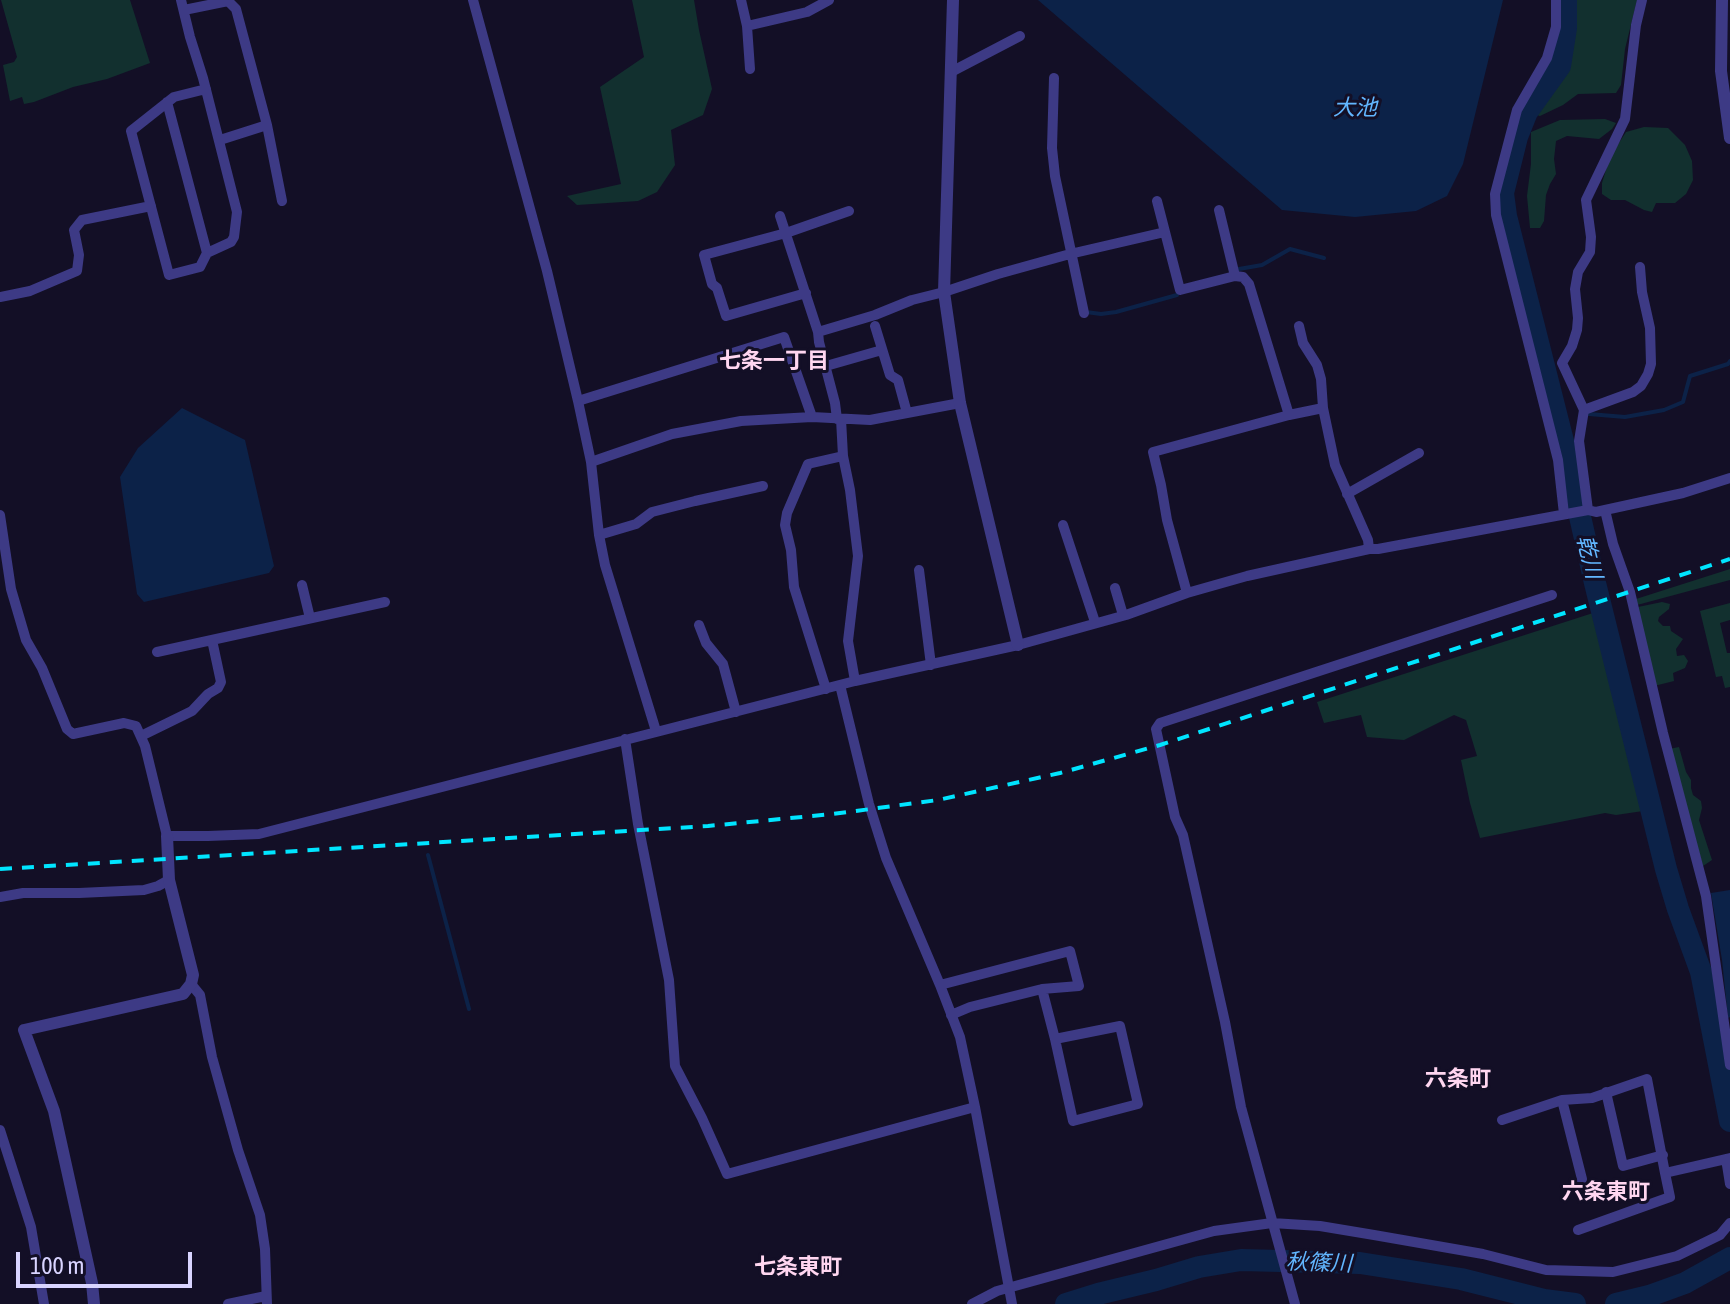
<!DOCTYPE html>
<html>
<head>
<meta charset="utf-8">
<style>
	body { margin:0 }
	#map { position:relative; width:1730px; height:1304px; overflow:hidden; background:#130f26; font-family:"Asap Condensed",sans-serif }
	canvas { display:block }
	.scale { position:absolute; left:16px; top:1252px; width:176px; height:36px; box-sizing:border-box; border:4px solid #d9d4ff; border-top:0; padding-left:10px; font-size:24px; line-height:28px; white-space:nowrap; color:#d9d4ff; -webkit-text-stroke:6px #130f26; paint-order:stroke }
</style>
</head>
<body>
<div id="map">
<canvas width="1730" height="1304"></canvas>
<div class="scale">100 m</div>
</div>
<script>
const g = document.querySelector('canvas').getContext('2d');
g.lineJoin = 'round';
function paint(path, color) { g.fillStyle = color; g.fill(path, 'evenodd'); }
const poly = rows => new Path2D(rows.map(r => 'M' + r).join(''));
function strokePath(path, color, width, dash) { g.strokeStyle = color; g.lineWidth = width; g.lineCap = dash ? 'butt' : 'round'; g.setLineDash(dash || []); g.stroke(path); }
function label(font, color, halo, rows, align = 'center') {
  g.font = font + ' "Asap Condensed","Noto Sans JP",sans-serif'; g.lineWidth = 6; g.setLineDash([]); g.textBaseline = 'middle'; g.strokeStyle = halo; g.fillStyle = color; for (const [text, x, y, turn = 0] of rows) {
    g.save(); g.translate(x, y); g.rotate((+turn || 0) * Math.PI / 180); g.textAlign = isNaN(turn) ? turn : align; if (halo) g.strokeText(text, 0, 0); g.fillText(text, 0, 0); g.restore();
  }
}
paint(poly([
	[1,0,130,0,150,63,107,79,73,87,34,102,24,104,22,97,10,101,3,65,14,62,17,57],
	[632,0,694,0,699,30,712,89,703,115,671,130,675,165,657,192,638,201,577,205,567,196,621,184,600,87,644,57],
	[1568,0,1637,0,1625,49,1621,85,1616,93,1578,94,1563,105,1540,116,1533,114,1533,108,1562,67,1568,31],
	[1605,119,1616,123,1612,129,1599,139,1567,136,1556,141,1554,159,1556,174,1550,184,1546,195,1544,221,1540,228,1530,228,1527,196,1531,164,1531,132,1560,120],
	[1644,127,1668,128,1685,145,1692,161,1693,180,1686,194,1675,203,1656,203,1652,212,1644,210,1625,200,1611,200,1602,194,1602,183,1608,163,1615,149,1626,132],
	[1730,569,1730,580,1637,605,1636,599],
	[1662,602,1670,604,1669,609,1659,617,1658,621,1663,626,1670,626,1671,631,1683,639,1676,649,1677,656,1684,655,1688,661,1685,668,1673,673,1674,681,1654,686,1638,607],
	[1730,603,1730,620,1720,623,1727,653,1730,653,1730,687,1725,688,1722,676,1716,677,1700,611],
	[1593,613,1643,811,1616,815,1605,813,1480,838,1470,803,1461,760,1477,756,1466,720,1454,715,1404,740,1367,737,1361,715,1324,723,1317,702],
	[1679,747,1686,772,1691,780,1691,788,1693,795,1701,801,1702,808,1699,820,1712,860,1703,866,1669,749]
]), '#12302f');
paint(poly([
	[1038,0,1503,0,1463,164,1447,196,1416,211,1355,217,1282,210],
	[182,408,245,440,274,566,269,573,144,602,137,594,120,477,138,448],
	[1730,890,1730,1017,1728,1018,1722,960,1711,893]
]), '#0c2248');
strokePath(poly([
	[1239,269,1262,265,1290,249,1324,258],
	[1086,312,1101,314,1116,312,1177,295],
	[1589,414,1625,417,1664,410,1683,402,1690,376,1728,364,1730,361],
	[428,855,469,1009]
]), '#0c2248', 4);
strokePath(poly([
	[1566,0,1566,28,1560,66,1527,112,1517,137,1503,193,1506,216,1563,441,1595,583,1666,869,1678,909,1701,972,1730,1121],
	[1066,1304,1098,1294,1156,1280,1199,1267,1241,1260,1360,1263,1461,1279,1544,1300,1575,1304],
	[1616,1304,1649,1296,1685,1283,1730,1258]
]), '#0c2248', 22);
strokePath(poly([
	[181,0,190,37,203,78,237,212,234,237,231,242,207,253,200,267,169,275,131,131,174,97,206,89],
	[473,0,547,271,578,401,591,462,599,535,605,565,656,731],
	[741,0,747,26,750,69],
	[1556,0,1556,27,1547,58,1517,110,1495,194,1496,215,1558,460,1564,514],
	[184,10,228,1,236,9,267,125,282,201],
	[747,26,807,12,829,0],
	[951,72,1020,36],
	[1054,78,1052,148,1055,176,1084,313],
	[167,102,207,253],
	[220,140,267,125],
	[1157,201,1180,290,1235,276,1243,277,1249,284,1289,415],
	[1219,210,1235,276],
	[780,216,818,332,819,342,835,403,837,419],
	[806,293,726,316,717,288,712,284,704,255,786,233,849,211],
	[0,297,30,291,77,271,79,255,74,230,82,220,151,206],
	[875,326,890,375,898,380,907,413],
	[1299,326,1303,343,1317,365,1321,379,1323,408],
	[818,332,875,315,912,300,944,292,998,274,1070,254,1165,232],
	[826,366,882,350],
	[578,401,784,337,812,417],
	[1584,410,1633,392,1641,386,1648,374,1651,364,1650,328,1642,292,1640,267],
	[841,419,843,456,850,490,858,556,848,641,855,681],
	[591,462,672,434,741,421,812,417,870,420,960,403],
	[1347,494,1419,453],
	[1588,510,1579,441,1584,410,1562,363,1572,346,1577,330,1578,318,1575,289,1578,272,1590,252,1591,237,1586,200,1625,119,1636,25,1642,0],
	[1605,510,1613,544,1630,592,1663,733,1706,896,1730,1065],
	[0,515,11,589,26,640,42,668,67,729,73,734,124,723,136,726,145,746,167,836,208,836,259,834,855,681,1018,645,1126,615,1187,593,1247,576,1369,549,1378,549,1588,510,1596,512,1605,510,1683,493,1730,478],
	[1063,525,1095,622],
	[599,535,636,524,652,512,695,501,763,486],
	[919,570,931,665],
	[302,585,310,618],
	[1115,588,1123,615],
	[1187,593,1167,520,1161,485,1153,452,1289,415,1323,408,1335,465,1368,540,1369,549],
	[699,625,706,643,723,664,736,712],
	[157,652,385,602],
	[840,685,869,804,886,858,940,985,960,1037,975,1107,1012,1304],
	[826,689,794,587,791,550,785,525,787,513,808,464,843,456],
	[141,736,192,711,208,694,218,688,221,682,212,640],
	[625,739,638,824,669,980,675,1066,702,1118,727,1174,975,1107],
	[0,897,23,893,79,893,144,890,158,886,169,880],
	[191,984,200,995,212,1057,238,1150,260,1215,265,1249,267,1304],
	[940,985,1070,951,1079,986,1042,989],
	[951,1015,970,1007,1042,989,1055,1039,1073,1121,1138,1104,1120,1026,1055,1039],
	[1606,1092,1623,1166,1663,1155],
	[1562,1100,1582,1179,1578,1188],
	[1502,1120,1562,1100,1592,1098,1647,1079,1665,1173],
	[0,1130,31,1227,44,1304],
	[1726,1159,1730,1184],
	[1578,1230,1670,1197,1665,1173,1730,1158],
	[228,1304,266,1296],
	[972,1304,997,1291,1214,1231,1272,1223,1320,1226,1374,1235,1483,1254,1546,1270,1613,1272,1677,1256,1720,1235,1730,1223],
	[1295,1304,1241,1107,1225,1022,1183,835,1175,817,1156,729,1160,723,1552,595]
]), '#3d3a85', 10);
strokePath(poly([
	[953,0,944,292,960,403,1018,645],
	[1722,0,1721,71,1730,138],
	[94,1304,92,1283,54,1111,24,1030,183,994,191,984,193,975,169,880,167,836]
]), '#3d3a85', 12);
strokePath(poly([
	[0,869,708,826,833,814,938,800,1060,773,1160,745,1730,559]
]), '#00e5ff', 4, [12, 10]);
label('italic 22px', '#62b6ff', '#130f26', [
	["大池",1355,108],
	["乾川",1589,557,76],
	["秋篠川",1319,1263,2]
]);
label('bold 22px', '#ffd6f0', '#130f26', [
	["七条一丁目",774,361],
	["六条町",1458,1079],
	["六条東町",1606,1192],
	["七条東町",798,1267]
]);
</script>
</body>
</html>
